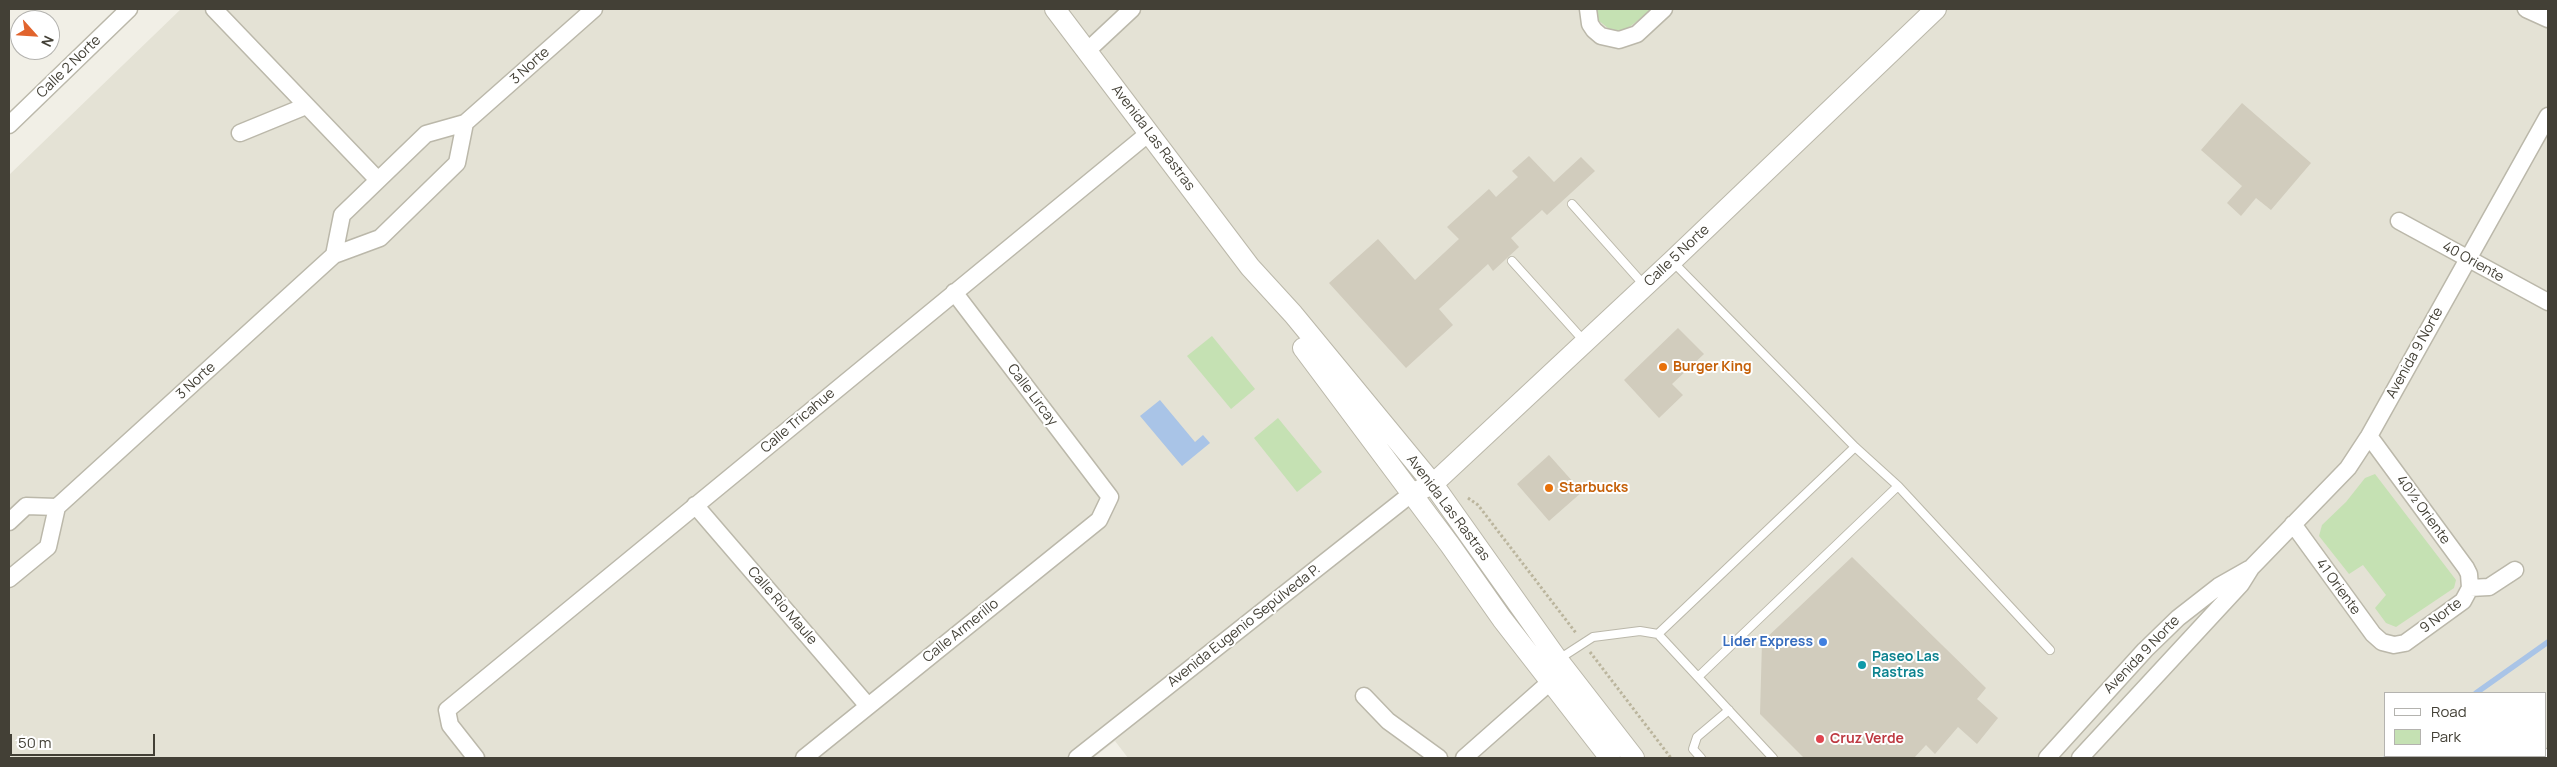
<!DOCTYPE html>
<html>
<head>
<meta charset="utf-8">
<style>
	body { margin:0 }
	#map { position:relative; width:2557px; height:767px; overflow:hidden; background:#f1efe6; font-family:Manrope,sans-serif }
	canvas { display:block }
	.frame { position:absolute; inset:0; border:10px solid #434036; pointer-events:none }
	.legend { position:absolute; left:2384px; top:692px; width:162px; height:65px; box-sizing:border-box; background:#fff; border:1px solid #b4b3af; margin:0; padding:6px 9px; list-style:none; font-size:15px; color:#434036 }
	.legend li { display:flex; align-items:center; gap:10px; height:25px }
	.legend b { width:25px; border:1px solid #b4b3af }
	.north { position:absolute; left:10px; top:10px; width:50px; height:50px; box-sizing:border-box; background:#fff; border:1px solid #b4b3af; border-radius:50%; rotate:116deg; font-size:14px; font-weight:700; line-height:20px; text-align:center; color:#434036 }
	.north::after { content:''; display:block; margin:auto; width:18px; height:22px; background:#e1642d; clip-path:polygon(50% 0,100% 100%,50% 72%,0 100%) }
	.scale { position:absolute; left:10px; top:734px; width:145px; height:22px; box-sizing:border-box; border:2px solid #434036; border-top:0; padding-left:6px; font-size:15px; line-height:18px; white-space:nowrap; color:#434036; -webkit-text-stroke:4px #fff; paint-order:stroke }
</style>
</head>
<body>
<div id="map">
<canvas width="2557" height="767"></canvas>
<div class="frame"></div>
<ul class="legend">
<li><b style="height:6px;background:#fff"></b>Road</li>
<li><b style="height:14px;background:#c5e1b3"></b>Park</li>
</ul>
<div class="north">N</div>
<div class="scale">50 m</div>
</div>
<script>
const g = document.querySelector('canvas').getContext('2d');
g.lineJoin = 'round';
function paint(path, color) { g.fillStyle = color; g.fill(path, 'evenodd'); }
const poly = rows => new Path2D(rows.map(r => 'M' + r).join(''));
function strokePath(path, color, width, dash) { g.strokeStyle = color; g.lineWidth = width; g.lineCap = dash ? 'butt' : 'round'; g.setLineDash(dash || []); g.stroke(path); }
function label(font, color, halo, rows, align = 'center') {
  g.font = font + ' Manrope,sans-serif'; g.lineWidth = 4; g.setLineDash([]); g.textBaseline = 'middle'; g.strokeStyle = halo; g.fillStyle = color; for (const [text, x, y, turn = 0] of rows) {
    g.save(); g.translate(x, y); g.rotate((+turn || 0) * Math.PI / 180); g.textAlign = isNaN(turn) ? turn : align; if (halo) g.strokeText(text, 0, 0); g.fillText(text, 0, 0); g.restore();
  }
}
paint(poly([
	[181,9,2548,9,2548,758,1128,758,1115,741,1093,758,9,758,9,175],
	[2386,693,2546,693,2546,756,2386,756]
]), '#e4e2d5');
paint(poly([
	[1596,9,1653,9,1624,31,1614,33,1598,20],
	[1212,336,1255,389,1231,409,1187,356],
	[1278,418,1322,472,1297,492,1254,438],
	[2375,474,2456,580,2454,588,2396,627,2386,623,2375,608,2386,595,2363,565,2349,574,2319,536,2322,525,2346,502,2365,478]
]), '#c5e1b3');
paint(poly([
	[1160,400,1195,442,1203,435,1210,443,1182,466,1140,416]
]), '#a9c4e7');
strokePath(poly([
	[2476,693,2548,642],
	[2386,758,2390,756]
]), '#a9c4e7', 5.5);
paint(poly([
	[2242,103,2311,163,2271,210,2256,198,2241,216,2227,203,2242,186,2201,150],
	[1529,156,1554,182,1581,157,1595,171,1547,215,1542,210,1511,238,1519,247,1493,271,1488,264,1439,309,1453,325,1406,368,1329,283,1378,239,1415,280,1459,239,1447,227,1489,189,1496,197,1518,177,1512,171],
	[1678,328,1704,354,1672,384,1683,395,1659,418,1624,380],
	[1549,455,1582,492,1549,521,1517,484],
	[1852,557,1986,688,1977,699,1998,718,1977,744,1958,727,1935,754,1926,745,1914,758,1804,758,1760,714,1762,642]
]), '#d1ccbd');
const service = poly([
	[1572,204,1644,285],
	[1512,261,1584,341],
	[1673,262,1855,447,1898,486,2050,650],
	[1658,634,1855,447],
	[1559,659,1593,637,1640,631,1658,634,1773,758],
	[1698,677,1898,486],
	[1701,758,1693,749,1697,737,1729,710]
]);
const minor = poly([
	[214,9,378,180],
	[1588,9,1590,24,1594,30,1601,36,1619,40,1637,34,1664,9],
	[2526,9,2548,19],
	[1087,51,1132,9],
	[9,125,129,9],
	[240,133,306,106],
	[2399,221,2548,302],
	[334,255,342,215,426,134,465,123,594,9],
	[695,505,868,706],
	[9,522,26,506,57,507],
	[2293,524,2373,634,2382,642,2394,645,2405,643,2463,601,2470,588,2469,574,2466,568,2369,436],
	[9,579,48,547,57,507,334,255,380,238,457,163,465,123],
	[2470,588,2489,587,2515,570],
	[1364,696,1388,721,1439,758],
	[476,758,450,725,447,710,1149,133],
	[804,758,1099,520,1110,497,954,292],
	[1077,758,1411,494],
	[1464,758,1550,682],
	[2047,758,2145,650,2178,618,2219,586,2249,569],
	[2080,758,2241,584,2251,568,2348,468,2369,436,2548,116],
	[2547,758,2548,757]
]);
const tertiary = poly([
	[1055,9,1250,267,1293,314,1433,484,1558,660,1634,758],
	[1303,348,1450,545,1502,619,1610,758],
	[1411,494,1433,484,1672,261,1936,9]
]);
strokePath(service, '#bbb8aa', 10);
strokePath(minor, '#bbb8aa', 19);
strokePath(tertiary, '#bbb8aa', 22);
strokePath(poly([
	[1468,498,1478,505,1576,633],
	[1590,652,1671,758]
]), '#bbb59d', 3, [2.5, 2.5]);
strokePath(service, '#fff', 8);
strokePath(minor, '#fff', 16);
strokePath(tertiary, '#fff', 20);
for (const [x, y, r, color] of [
	[1663,367,5,"#e8710a"],
	[1549,488,5,"#e8710a"],
	[1823,642,5,"#3f7fe0"],
	[1862,665,5,"#0f9aa8"],
	[1820,739,5,"#e0444e"]
]) { const dot = new Path2D(); dot.arc(x, y, r, 0, 2 * Math.PI); g.fillStyle = color; g.fill(dot); strokePath(dot, '#fff', 2); }
label('14px', '#434036', '#fff', [
	["3 Norte",530,66,-42],
	["Calle 2 Norte",69,67,-44],
	["Avenida Las Rastras",1153,138,53],
	["Calle 5 Norte",1677,256,-43],
	["40 Oriente",2473,262,29],
	["Avenida 9 Norte",2415,353,-61],
	["3 Norte",196,381,-42],
	["Calle Lircay",1032,395,53],
	["Calle Tricahue",798,421,-40],
	["Avenida Las Rastras",1448,508,53],
	["40½ Oriente",2423,510,54],
	["41 Oriente",2338,587,54],
	["Calle Río Maule",782,606,49],
	["9 Norte",2441,616,-37],
	["Avenida Eugenio Sepúlveda P.",1244,626,-38],
	["Calle Armerillo",961,631,-39],
	["Avenida 9 Norte",2142,655,-46]
]);
label('bold 14px', '#c56008', '#fff', [
	["Burger King",1673,367],
	["Starbucks",1559,488]
], 'left');
label('bold 14px', '#366cbe', '#fff', [
	["Lider Express",1813,642]
], 'right');
label('bold 14px', '#0d838f', '#fff', [
	["Paseo Las",1872,657],
	["Rastras",1872,673]
], 'left');
label('bold 14px', '#be3a42', '#fff', [
	["Cruz Verde",1830,739]
], 'left');
</script>
</body>
</html>
